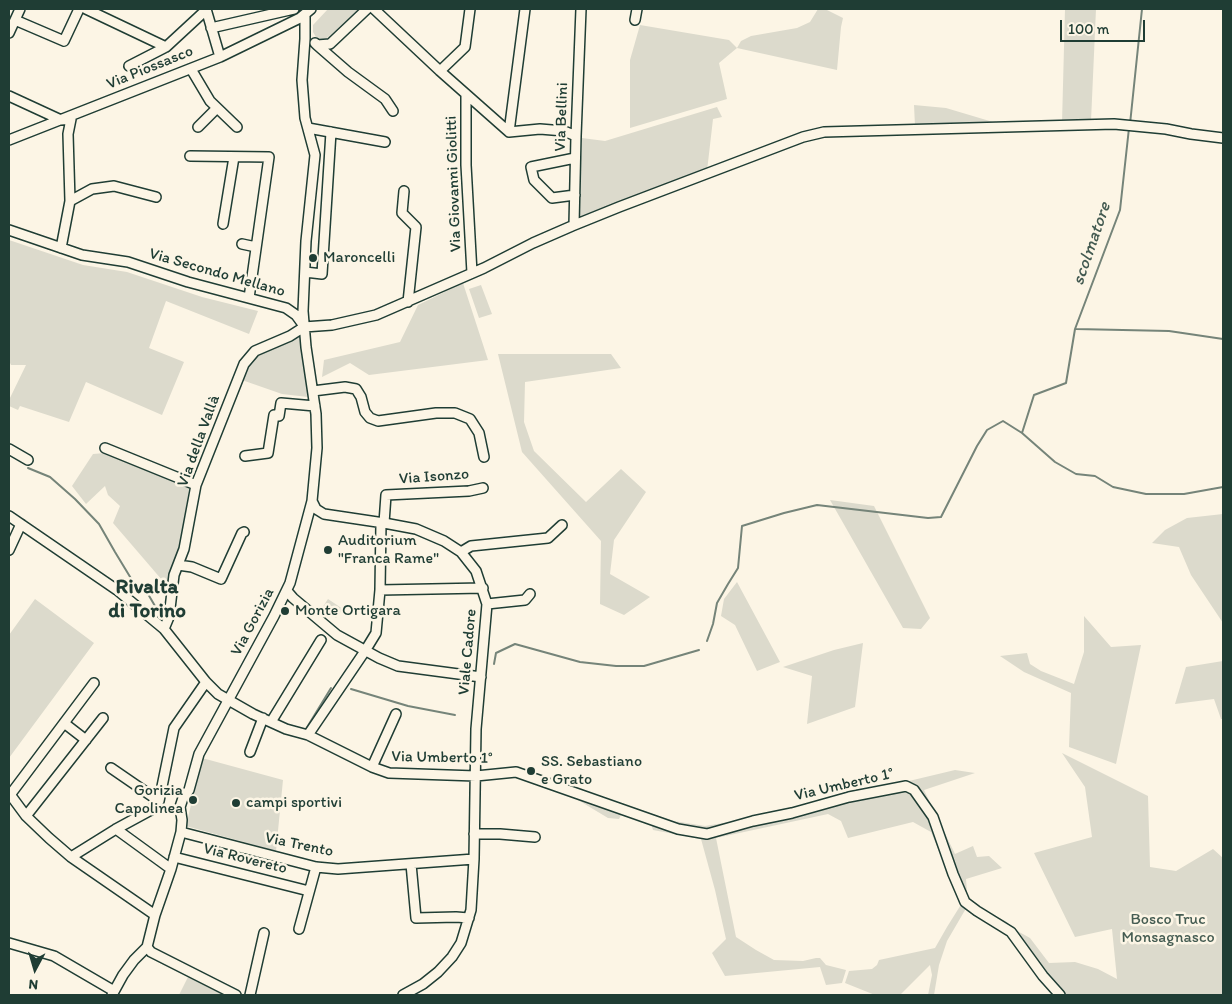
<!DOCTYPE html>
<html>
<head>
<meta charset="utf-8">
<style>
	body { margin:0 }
	#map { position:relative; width:1232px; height:1004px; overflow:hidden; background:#fcf5e5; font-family:Itim,sans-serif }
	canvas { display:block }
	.frame { position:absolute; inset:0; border:10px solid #1f3d34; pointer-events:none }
	.north { position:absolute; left:10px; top:944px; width:50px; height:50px; -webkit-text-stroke:4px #fcf5e5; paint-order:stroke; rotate:186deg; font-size:14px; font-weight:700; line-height:20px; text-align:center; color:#1f3d34 }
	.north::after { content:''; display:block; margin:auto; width:18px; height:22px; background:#1f3d34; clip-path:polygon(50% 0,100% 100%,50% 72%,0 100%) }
	.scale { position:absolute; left:1060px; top:20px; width:85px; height:22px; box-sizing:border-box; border:2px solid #1f3d34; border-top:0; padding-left:6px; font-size:15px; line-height:18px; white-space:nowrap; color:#1f3d34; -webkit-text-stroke:4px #fcf5e5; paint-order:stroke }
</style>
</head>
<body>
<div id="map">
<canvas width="1232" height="1004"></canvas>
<div class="frame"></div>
<div class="north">N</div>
<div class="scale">100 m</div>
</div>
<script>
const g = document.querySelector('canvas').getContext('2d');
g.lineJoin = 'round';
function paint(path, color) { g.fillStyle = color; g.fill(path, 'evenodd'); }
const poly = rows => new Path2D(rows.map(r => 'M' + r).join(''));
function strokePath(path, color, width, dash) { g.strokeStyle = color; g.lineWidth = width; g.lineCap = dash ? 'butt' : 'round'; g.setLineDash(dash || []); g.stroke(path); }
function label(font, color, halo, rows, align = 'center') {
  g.font = font + ' Itim,sans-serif'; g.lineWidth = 5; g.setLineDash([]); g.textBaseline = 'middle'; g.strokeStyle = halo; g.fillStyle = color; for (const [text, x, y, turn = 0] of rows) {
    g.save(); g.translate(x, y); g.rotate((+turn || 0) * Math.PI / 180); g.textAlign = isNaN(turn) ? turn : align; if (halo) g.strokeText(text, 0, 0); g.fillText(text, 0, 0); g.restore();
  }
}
paint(poly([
	[328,9,359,9,324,41,317,39,313,32,313,25],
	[818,9,825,9,843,18,841,27,837,70,737,48,719,63,727,99,630,128,630,60,640,25,729,40,737,48,741,41,751,36,797,28,810,22],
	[1065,9,1096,9,1091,121,1062,123],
	[914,105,946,108,1003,125,915,126],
	[717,107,722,117,713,119,707,171,578,220,582,138,605,141],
	[9,240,83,265,127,272,202,297,258,311,249,334,166,301,149,348,184,362,162,415,86,382,69,422,20,406,18,410,9,406,9,400,26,365,11,365,9,361],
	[463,283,488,360,369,375,350,363,322,377,324,360,400,342,418,305],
	[481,285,492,314,479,318,469,289],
	[298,334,301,339,308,397,282,394,239,379,256,353],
	[498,354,611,354,621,368,525,382,524,422,534,451,586,502,621,469,646,492,614,540,610,574,650,597,624,615,600,604,601,541,522,452],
	[105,453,189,488,181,542,168,587,113,523,120,506,108,495,105,486,86,504,72,486,93,454],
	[830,500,874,506,930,618,921,629,903,628],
	[1223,514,1223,623,1191,575,1179,547,1152,543,1165,530,1187,518],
	[737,582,780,662,757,671,735,625,721,616,724,599],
	[35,599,94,643,9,758,9,635],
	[328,599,343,609,336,618,322,608],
	[1084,616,1111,647,1141,645,1116,764,1069,747,1071,693,1024,672,1000,656,1027,653,1030,664,1041,671,1074,684,1084,652],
	[863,643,855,707,807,724,812,676,783,667,834,650],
	[1223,661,1223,719,1221,719,1214,699,1175,704,1186,667],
	[1062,753,1148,796,1150,867,1176,871,1213,849,1223,858,1223,995,1053,995,1040,976,1001,929,970,912,974,905,1007,922,1012,928,1030,938,1049,963,1075,962,1098,969,1117,979,1112,929,1075,937,1034,853,1092,837,1085,787],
	[202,758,283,780,276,851,186,826],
	[955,770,975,773,924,790,955,854,973,846,977,857,989,856,1002,868,966,879,968,905,947,941,939,965,934,995,928,995,932,975,930,965,901,994,897,995,875,995,845,983,849,971,872,969,877,965,879,960,935,948,947,927,962,903,954,887,931,832,913,822,848,838,841,821,828,814,716,838,736,937,756,950,774,960,803,961,816,958,820,958,826,965,846,970,842,983,826,985,820,967,725,976,712,953,726,939,715,890,701,839,653,830,650,820,622,813,619,819,608,818,573,797,585,791,674,821,705,826,754,818],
	[189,975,227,995,179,995]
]), '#dcdacc');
strokePath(poly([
	[1130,124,1142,9],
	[1076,329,1169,331,1223,339],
	[1022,433,1034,395,1066,383,1075,329,1120,210,1129,128],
	[28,468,50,477,75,499,99,524,115,552,135,585,148,594,162,618],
	[707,641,713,624,717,603,728,584,738,568,742,526,784,513,817,505,928,518,941,517,977,446,987,430,1003,421,1022,433,1055,462,1076,474,1095,476,1113,487,1146,494,1184,494,1223,487],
	[494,664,496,653,515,644,580,662,616,666,644,666,699,650],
	[351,689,408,706,455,715],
	[306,729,331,688]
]), '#758479', 2);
const minor = poly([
	[86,9,166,47,206,10],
	[206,9,220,57],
	[374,9,440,71,509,132,540,129,564,131,576,136],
	[15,20,64,41,79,9],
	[635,20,637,9],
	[211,28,294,9],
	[9,33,20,9],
	[315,43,317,45,330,44,367,9],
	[317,45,348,72,385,99,393,111],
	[129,66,166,47],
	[191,69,210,101,237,127],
	[440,71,465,47,470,9],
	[466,94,466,165,472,273],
	[9,96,61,120,71,119,68,134,70,201,61,248],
	[198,127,217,108],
	[308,128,385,142],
	[509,132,525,9],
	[9,140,220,57,300,18,311,9],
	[190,156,269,157,249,298],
	[404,191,402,213,416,227,408,302],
	[575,195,552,198,534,180,531,167,575,158],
	[70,201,92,189,114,186,156,197],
	[223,224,234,157],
	[574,225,576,136,581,9],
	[9,230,82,255,128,262,188,282,286,308,296,315,304,326],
	[242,244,256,247],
	[305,272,322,274,331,132],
	[313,391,345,387,356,389,361,397,365,412,370,418,378,421,436,413,455,413,470,419,479,433,484,457],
	[105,448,196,485],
	[9,449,28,460],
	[245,456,268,453,274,415,279,416,281,403,315,406],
	[312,501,316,509,324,514,384,523,416,529,444,541,461,552,476,571,487,604,476,729,474,859,471,910,461,943,452,957,438,972,423,984,403,995],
	[9,516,117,590,164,629,206,682,218,694,253,714,286,729,308,735,372,767,389,773,476,776,516,772,678,829,707,834,753,821,792,813,849,797,906,786,914,790,933,817,953,874,965,902,977,911,1011,932,1043,976,1060,995],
	[384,523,386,495,469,491,483,488],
	[9,550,21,524],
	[461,552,471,546,548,538,562,525],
	[178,565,192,567,221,579,242,533,244,532],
	[380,590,483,588],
	[287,591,293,598,337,635,379,658,398,666,481,677],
	[487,604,525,600,530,594],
	[164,629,169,617,174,575,184,549,196,485,244,364,255,351,290,336,304,327,332,325,376,315,484,268,533,243,572,226,619,207,803,137,824,132,1114,124,1166,129,1191,134,1223,138],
	[271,722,321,640],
	[64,723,86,740],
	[308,735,365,651,376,633,380,590,381,523],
	[250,752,263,718],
	[372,767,396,714],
	[111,768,159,801],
	[9,793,26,816,49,838,71,857,155,915],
	[10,795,94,683],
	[26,816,103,718],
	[116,829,171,869],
	[181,832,316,867,338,869,474,859],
	[474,834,500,834,535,837],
	[71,857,116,829,151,810,159,801,174,728,206,682],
	[174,857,309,891],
	[411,864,416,918,456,917,469,918],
	[299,929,316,867],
	[9,943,54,956,114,991],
	[147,947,155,915,171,869,181,832,182,820,180,807,183,798,189,790,199,754,274,616,290,583,312,501,317,448,316,414,306,347,303,311,306,241,315,155,305,118,302,80,305,39,305,14],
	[147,947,151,952,236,995],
	[112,995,123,975,134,960,147,947],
	[250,995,264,933]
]);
strokePath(minor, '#1f3d34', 12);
strokePath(minor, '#fcf5e5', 9);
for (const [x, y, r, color] of [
	[313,258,5,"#1f3d34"],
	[328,550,5,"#1f3d34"],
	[285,611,5,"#1f3d34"],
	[531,771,5,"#1f3d34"],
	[193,800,5,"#1f3d34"],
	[236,803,5,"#1f3d34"]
]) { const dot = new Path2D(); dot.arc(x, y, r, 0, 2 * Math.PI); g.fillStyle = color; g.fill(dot); strokePath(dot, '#fcf5e5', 2); }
label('16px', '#1f3d34', '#fcf5e5', [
	["Via Piossasco",150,68,-22],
	["Via Bellini",562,117,-88],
	["Via Giovanni Giolitti",454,184,-92],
	["Via Secondo Mellano",217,273,16],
	["Via della Vallà",199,441,-70],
	["Via Isonzo",434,477,-4],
	["Via Gorizia",253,622,-62],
	["Viale Cadore",468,652,-85],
	["Via Umberto 1°",442,758,1],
	["Via Umberto 1°",844,785,-13],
	["Via Trento",299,845,12],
	["Via Rovereto",245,859,14]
]);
label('16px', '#1f3d34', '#fcf5e5', [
	["Maroncelli",323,258],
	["Auditorium",338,541],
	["\"Franca Rame\"",338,559],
	["Monte Ortigara",295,611],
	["SS. Sebastiano",541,762],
	["e Grato",541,780],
	["Gorizia",183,791,"right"],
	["Capolinea",183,809,"right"],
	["campi sportivi",246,803]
], 'left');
label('16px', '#455c52', '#fcf5e5', [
	["Bosco Truc",1168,920],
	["Monsagnasco",1168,938]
]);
label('italic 18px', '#435a51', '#fcf5e5', [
	["scolmatore",1092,244,-71]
]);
label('bold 21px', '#1f3d34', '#fcf5e5', [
	["Rivalta",147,588],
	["di Torino",147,612]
]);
</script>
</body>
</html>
